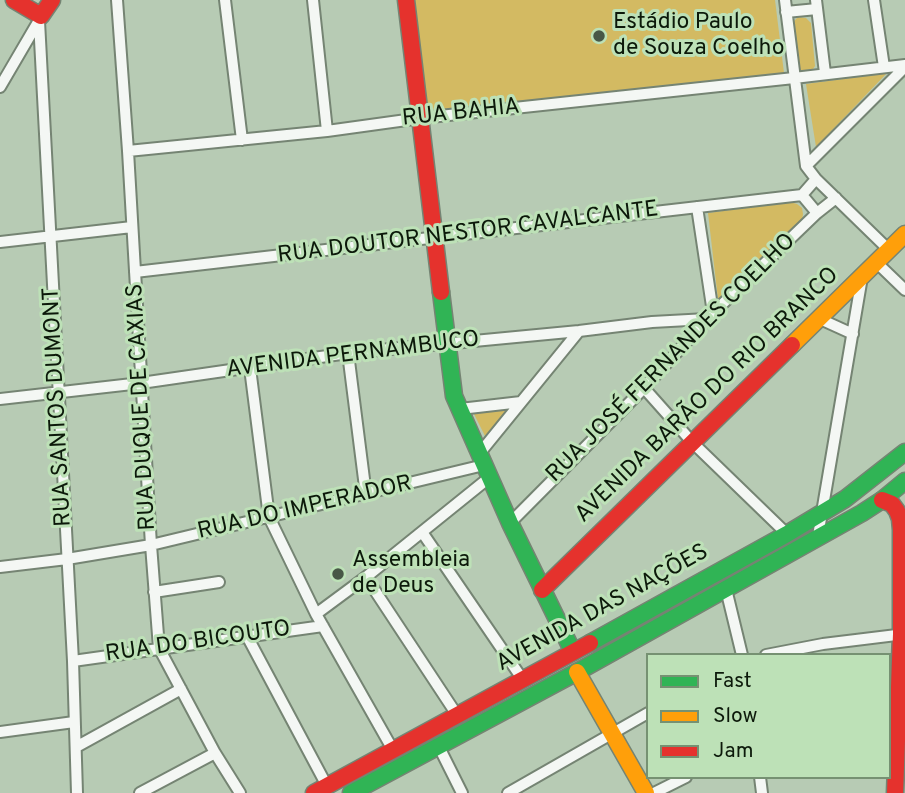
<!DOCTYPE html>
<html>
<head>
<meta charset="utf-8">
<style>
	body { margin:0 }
	#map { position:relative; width:905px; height:793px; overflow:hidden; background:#b7cbb4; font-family:Overpass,sans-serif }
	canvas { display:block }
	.legend { position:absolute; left:646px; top:653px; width:245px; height:126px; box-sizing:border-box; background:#bde1b7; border:2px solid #769172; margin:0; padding:9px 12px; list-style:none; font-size:21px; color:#0c190a }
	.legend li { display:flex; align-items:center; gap:14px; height:35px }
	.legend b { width:35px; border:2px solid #769172 }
</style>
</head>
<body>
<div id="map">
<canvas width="905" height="793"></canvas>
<ul class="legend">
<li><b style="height:9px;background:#30b455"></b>Fast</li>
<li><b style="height:9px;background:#ff9f0a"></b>Slow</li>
<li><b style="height:9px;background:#e5322d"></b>Jam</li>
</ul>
</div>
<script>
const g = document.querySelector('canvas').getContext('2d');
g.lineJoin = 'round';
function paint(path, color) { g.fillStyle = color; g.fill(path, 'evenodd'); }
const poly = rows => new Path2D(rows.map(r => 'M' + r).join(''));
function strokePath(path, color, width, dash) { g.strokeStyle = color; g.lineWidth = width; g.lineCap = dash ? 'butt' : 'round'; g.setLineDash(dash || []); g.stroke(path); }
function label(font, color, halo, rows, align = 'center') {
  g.font = font + ' Overpass,sans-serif'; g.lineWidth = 6; g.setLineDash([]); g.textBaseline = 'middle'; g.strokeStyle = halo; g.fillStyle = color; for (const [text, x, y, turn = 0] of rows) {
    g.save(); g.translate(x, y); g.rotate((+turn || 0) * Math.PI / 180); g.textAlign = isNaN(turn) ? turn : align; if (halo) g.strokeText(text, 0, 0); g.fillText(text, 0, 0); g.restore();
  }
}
paint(poly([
	[414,0,775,0,784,73,427,112],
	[798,17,806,18,811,23,815,66,813,69,800,71,797,68,793,22],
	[887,73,816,147,806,84],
	[790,202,797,204,802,208,803,214,802,221,718,299,708,213],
	[518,407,487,440,474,414]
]), '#d3ba62');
const street = poly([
	[117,0,128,151,151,545,159,648,215,753,240,793],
	[225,0,242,140],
	[313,0,327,131],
	[785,0,806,166,816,179,802,195,817,213],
	[816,0,825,73],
	[874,0,884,67],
	[786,12,817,9],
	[39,21,73,661,77,793],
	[0,87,38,22],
	[128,151,327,131,421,118,794,78,905,65],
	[806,166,905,67],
	[816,179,889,250],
	[697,207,713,313],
	[0,242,132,227],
	[876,262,905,290],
	[135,272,802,195],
	[820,319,853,334],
	[348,353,366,495],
	[250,368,269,517,316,614,393,750],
	[644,388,693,443,787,534],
	[0,399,141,383,348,353,579,331,652,322,707,319],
	[460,409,521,402],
	[479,454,579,331],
	[510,523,644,388,713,313,817,213,836,198],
	[422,532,523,680],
	[818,536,862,277],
	[0,567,67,559,151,545,484,465],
	[366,577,457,715],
	[726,589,742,655],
	[154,592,219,582],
	[316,614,366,577,490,477],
	[247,636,327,786],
	[766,655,823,644,905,634],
	[73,661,323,626],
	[0,732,74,722],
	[438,745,462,793],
	[76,747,181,689],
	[760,777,762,793],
	[140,793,215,753],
	[508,793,648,713],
	[654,793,686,777]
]);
const fast = poly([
	[441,292,454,396,510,523,573,652],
	[590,643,787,534,845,499,905,452],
	[351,793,577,672,862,513,882,500,905,481]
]);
const slow = poly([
	[792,345,905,234],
	[577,672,646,793]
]);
const jam = poly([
	[14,0,41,16,52,0],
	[406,0,441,292],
	[882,500,892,504,897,511,900,519,901,530,901,634,895,793],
	[542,590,792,345],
	[314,793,590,643]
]);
strokePath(street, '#758473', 14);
strokePath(fast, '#758473', 19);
strokePath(slow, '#758473', 19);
strokePath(jam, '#758473', 19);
strokePath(street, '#f4f7f4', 10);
strokePath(fast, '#30b455', 16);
strokePath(slow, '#ff9f0a', 16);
strokePath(jam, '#e5322d', 16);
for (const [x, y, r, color] of [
	[599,36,7,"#485746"],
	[338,574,7,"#485746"]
]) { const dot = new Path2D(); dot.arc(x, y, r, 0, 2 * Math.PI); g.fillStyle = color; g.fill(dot); strokePath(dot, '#bde1b7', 2.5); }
label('23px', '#0c190a', '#bde1b7', [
	["Estádio Paulo",613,23],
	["de Souza Coelho",613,49],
	["Assembleia",352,561],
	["de Deus",352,587]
], 'left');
label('23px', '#0c190a', '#bde1b7', [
	["RUA BAHIA",461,114,-6],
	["RUA DOUTOR NESTOR CAVALCANTE",468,234,-7],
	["AVENIDA PERNAMBUCO",353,356,-7],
	["RUA JOSÉ FERNANDES COELHO",672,359,-45],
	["AVENIDA BARÃO DO RIO BRANCO",708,396,-44],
	["RUA SANTOS DUMONT",59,407,-93],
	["RUA DUQUE DE CAXIAS",143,407,-93],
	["RUA DO IMPERADOR",305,509,-13],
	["AVENIDA DAS NAÇÕES",603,609,-29],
	["RUA DO BICOUTO",198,643,-8]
]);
</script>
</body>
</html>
